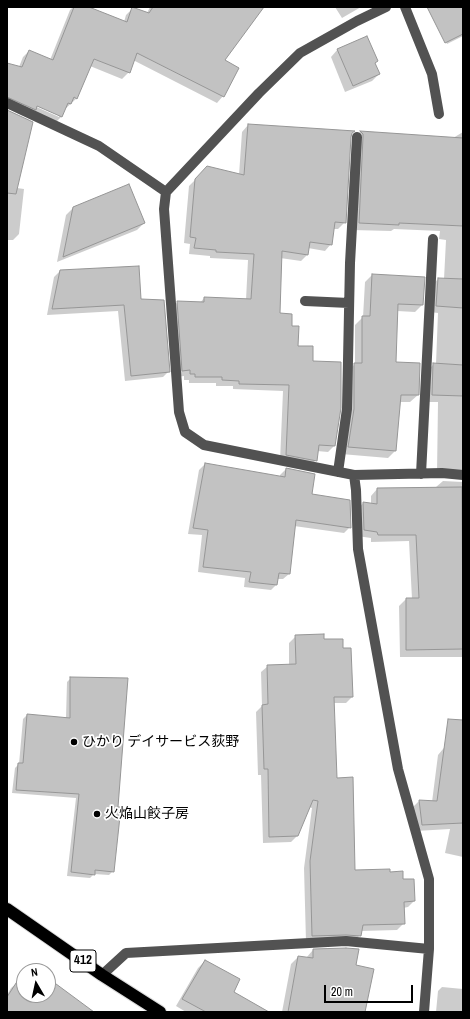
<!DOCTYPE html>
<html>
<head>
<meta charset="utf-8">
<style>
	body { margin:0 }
	#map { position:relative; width:470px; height:1019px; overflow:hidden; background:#fff; font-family:"Archivo Narrow",sans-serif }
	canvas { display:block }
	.frame { position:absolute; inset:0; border:8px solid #000; pointer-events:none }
	.north { position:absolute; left:16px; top:963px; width:40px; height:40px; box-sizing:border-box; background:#fff; border:1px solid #999; border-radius:50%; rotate:351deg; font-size:11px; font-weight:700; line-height:16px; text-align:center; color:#000 }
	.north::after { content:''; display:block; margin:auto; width:14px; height:18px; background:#000; clip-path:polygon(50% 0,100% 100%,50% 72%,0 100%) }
	.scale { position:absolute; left:324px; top:985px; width:89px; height:18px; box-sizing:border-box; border:2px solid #000; border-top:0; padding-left:5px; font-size:12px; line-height:14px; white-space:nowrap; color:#000; -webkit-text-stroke:3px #fff; paint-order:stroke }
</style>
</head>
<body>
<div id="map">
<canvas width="470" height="1019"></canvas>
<div class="frame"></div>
<div class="north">N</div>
<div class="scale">20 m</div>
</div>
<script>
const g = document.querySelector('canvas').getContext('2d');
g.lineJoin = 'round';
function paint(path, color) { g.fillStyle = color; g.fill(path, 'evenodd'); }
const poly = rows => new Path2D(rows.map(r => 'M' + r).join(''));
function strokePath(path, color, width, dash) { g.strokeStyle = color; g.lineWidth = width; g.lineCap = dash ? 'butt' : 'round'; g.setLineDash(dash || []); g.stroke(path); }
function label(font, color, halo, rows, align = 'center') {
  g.font = font + ' "Archivo Narrow","Noto Sans JP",sans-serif'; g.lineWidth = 3.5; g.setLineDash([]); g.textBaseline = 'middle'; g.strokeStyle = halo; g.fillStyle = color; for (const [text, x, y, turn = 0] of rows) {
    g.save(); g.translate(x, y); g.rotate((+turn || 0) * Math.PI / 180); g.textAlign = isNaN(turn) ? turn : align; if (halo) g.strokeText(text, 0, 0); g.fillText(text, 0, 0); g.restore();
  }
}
paint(poly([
	[73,7,86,7,124,22,126,15,133,8,147,13,150,7,257,7,224,61,223,96,217,103,133,60,129,72,122,79,90,66,77,98,64,110,61,117,55,123,7,105,7,72,19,67,23,57,29,51,50,60,70,10],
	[33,104,59,115,59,117,32,105],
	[335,7,361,7,342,18],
	[429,7,463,7,463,36,447,44],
	[338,49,377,61,374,64,379,74,372,81,345,92,331,57],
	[7,111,17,188,24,189,19,234,13,240,7,240],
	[248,125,350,134,345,222,338,229,333,229,331,244,325,251,308,248,307,255,301,261,280,258,279,314,291,327,297,346,312,362,334,446,328,452,317,451,316,460,309,467,280,461,283,391,233,389,233,386,216,386,216,383,189,383,189,380,184,380,184,376,177,377,171,308,178,302,200,303,204,298,246,300,248,260,210,258,210,256,189,254,190,244,184,243,189,186,201,174,239,175,242,132],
	[360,132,453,138,463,132,463,482,460,477,437,473,438,402,425,402,427,371,434,364,436,364,438,313,430,312,431,286,438,279,444,279,446,240,439,239,440,231,394,229,391,231,352,230,354,139],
	[73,208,144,223,137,230,57,262,66,215],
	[60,271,140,300,168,372,163,377,125,381,118,311,47,315,54,277],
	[372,275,422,305,415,312,397,311,395,363,418,395,410,402,400,402,395,451,388,458,341,454,348,371,355,364,355,325,363,317,365,282],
	[205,464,280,477,280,475,286,469,310,495,350,527,344,533,294,526,289,574,283,579,277,579,276,585,271,590,244,587,245,578,198,572,202,535,188,534,199,470],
	[443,481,463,482,463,657,400,657,399,606,406,599,412,599,409,541,371,542,371,538,357,536,357,510,363,503,371,504,371,496,377,489,436,487],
	[296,636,323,640,342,649,352,697,346,703,333,703,336,779,354,871,389,873,402,880,414,901,408,907,403,908,404,923,397,930,361,931,360,935,353,942,306,942,304,868,312,808,309,807,298,835,291,842,263,843,261,775,258,775,256,712,262,706,261,672,268,666,289,665,289,643],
	[71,678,113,871,109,875,94,874,90,878,67,876,76,798,12,793,15,768,19,764,23,719,27,715,66,718,67,682],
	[463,725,463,857,445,853,450,829,416,831,413,807,419,801,432,802,438,755],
	[313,950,355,966,364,1012,282,1012,291,964,298,957,306,958],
	[205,961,233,993,261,1012,186,1012,176,1006,198,968],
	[23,978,24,995,48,995,48,981,71,1012,7,1012,7,995,11,988],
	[442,987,463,989,463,1012,436,1012,438,991]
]), '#0003');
const building = poly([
	[74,7,89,7,127,22,132,7,149,13,153,7,264,7,225,60,239,68,224,97,137,53,130,73,94,59,77,99,74,97,71,104,68,103,62,117,37,106,36,110,7,97,7,63,22,67,29,50,53,60,74,7],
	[427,7,463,7,463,34,445,43,427,7],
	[367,36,378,61,375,63,380,74,353,86,337,49,367,36],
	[7,110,33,122,16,194,7,193,7,110],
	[248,124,355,131,352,133,351,137,346,223,335,222,332,245,310,242,308,255,282,251,280,313,292,314,292,326,299,326,298,346,313,346,313,361,341,362,341,408,335,446,319,445,317,461,286,455,289,385,239,384,239,381,222,380,222,377,195,377,195,374,190,374,190,370,182,371,177,301,204,302,204,297,251,299,254,254,216,252,216,250,194,248,196,238,190,237,195,179,207,166,244,175,248,124],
	[360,131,463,138,463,226,399,223,399,225,359,223,363,137,363,134,360,131],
	[129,184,145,223,63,257,73,207,129,184],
	[139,266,141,299,164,300,170,372,131,376,124,305,52,309,60,270,139,266],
	[372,274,425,277,423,305,398,304,396,362,420,363,419,395,401,395,396,451,348,447,354,409,354,363,362,363,362,316,370,316,372,274],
	[438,278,463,279,463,308,436,306,438,278],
	[433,363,463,365,463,396,432,395,433,363],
	[205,463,285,477,286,468,315,474,312,494,350,500,351,528,296,520,290,574,279,573,277,585,249,582,251,572,203,567,208,530,193,528,205,463],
	[462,487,463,649,406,650,406,598,419,598,416,535,378,535,377,532,364,530,363,502,377,504,377,488,462,487],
	[324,634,324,639,343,639,343,648,351,648,353,697,334,697,337,778,353,777,355,870,390,869,390,872,403,871,403,879,414,879,415,901,404,902,405,924,363,925,361,936,346,935,312,936,310,861,318,801,313,800,298,836,269,837,268,769,264,769,262,705,268,704,267,665,296,664,295,635,324,634],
	[70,677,128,678,118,807,121,807,114,872,95,870,95,875,71,872,79,794,16,790,18,763,23,763,27,714,70,718,70,677],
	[448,719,463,720,463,823,422,825,419,800,437,801,448,719],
	[346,948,359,949,356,965,374,969,365,1012,288,1012,298,956,313,958,313,949,346,948],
	[205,960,240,979,234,992,269,1012,206,1012,182,999,205,960],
	[23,976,24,977,24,995,48,995,48,978,94,1012,7,1012,7,997,18,980,19,982,23,976]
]);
paint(building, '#c2c2c2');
strokePath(building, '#969696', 1);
const highway = poly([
	[7,909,102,975,160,1012]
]);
strokePath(highway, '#dbdbdb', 14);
strokePath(poly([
	[386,7,357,21,300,53,259,93,166,192,164,209,179,412,185,432,204,445,354,475,356,490,358,549,398,769,429,879,429,949,424,1012],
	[405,7,432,74,439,114],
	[7,103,99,146,166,192],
	[305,301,349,303],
	[338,472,347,409,350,263,357,137],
	[421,474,433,239],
	[354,475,442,473,463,475],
	[102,975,126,953,346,941,429,949]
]), '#525252', 10);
strokePath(highway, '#000', 12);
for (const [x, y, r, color] of [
	[74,742,4,"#000"],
	[97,814,4,"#000"]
]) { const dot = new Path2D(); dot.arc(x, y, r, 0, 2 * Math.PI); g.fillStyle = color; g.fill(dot); strokePath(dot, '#fff', 1.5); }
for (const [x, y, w] of [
	[83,961,26]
]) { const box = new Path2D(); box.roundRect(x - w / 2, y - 11, w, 22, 3); g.fillStyle = '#fff'; g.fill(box); strokePath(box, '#000', 1); }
label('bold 13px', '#000', null, [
	["412",83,961]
]);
label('14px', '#000', '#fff', [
	["ひかり デイサービス荻野",82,742],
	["火焔山餃子房",105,814]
], 'left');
</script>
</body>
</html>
